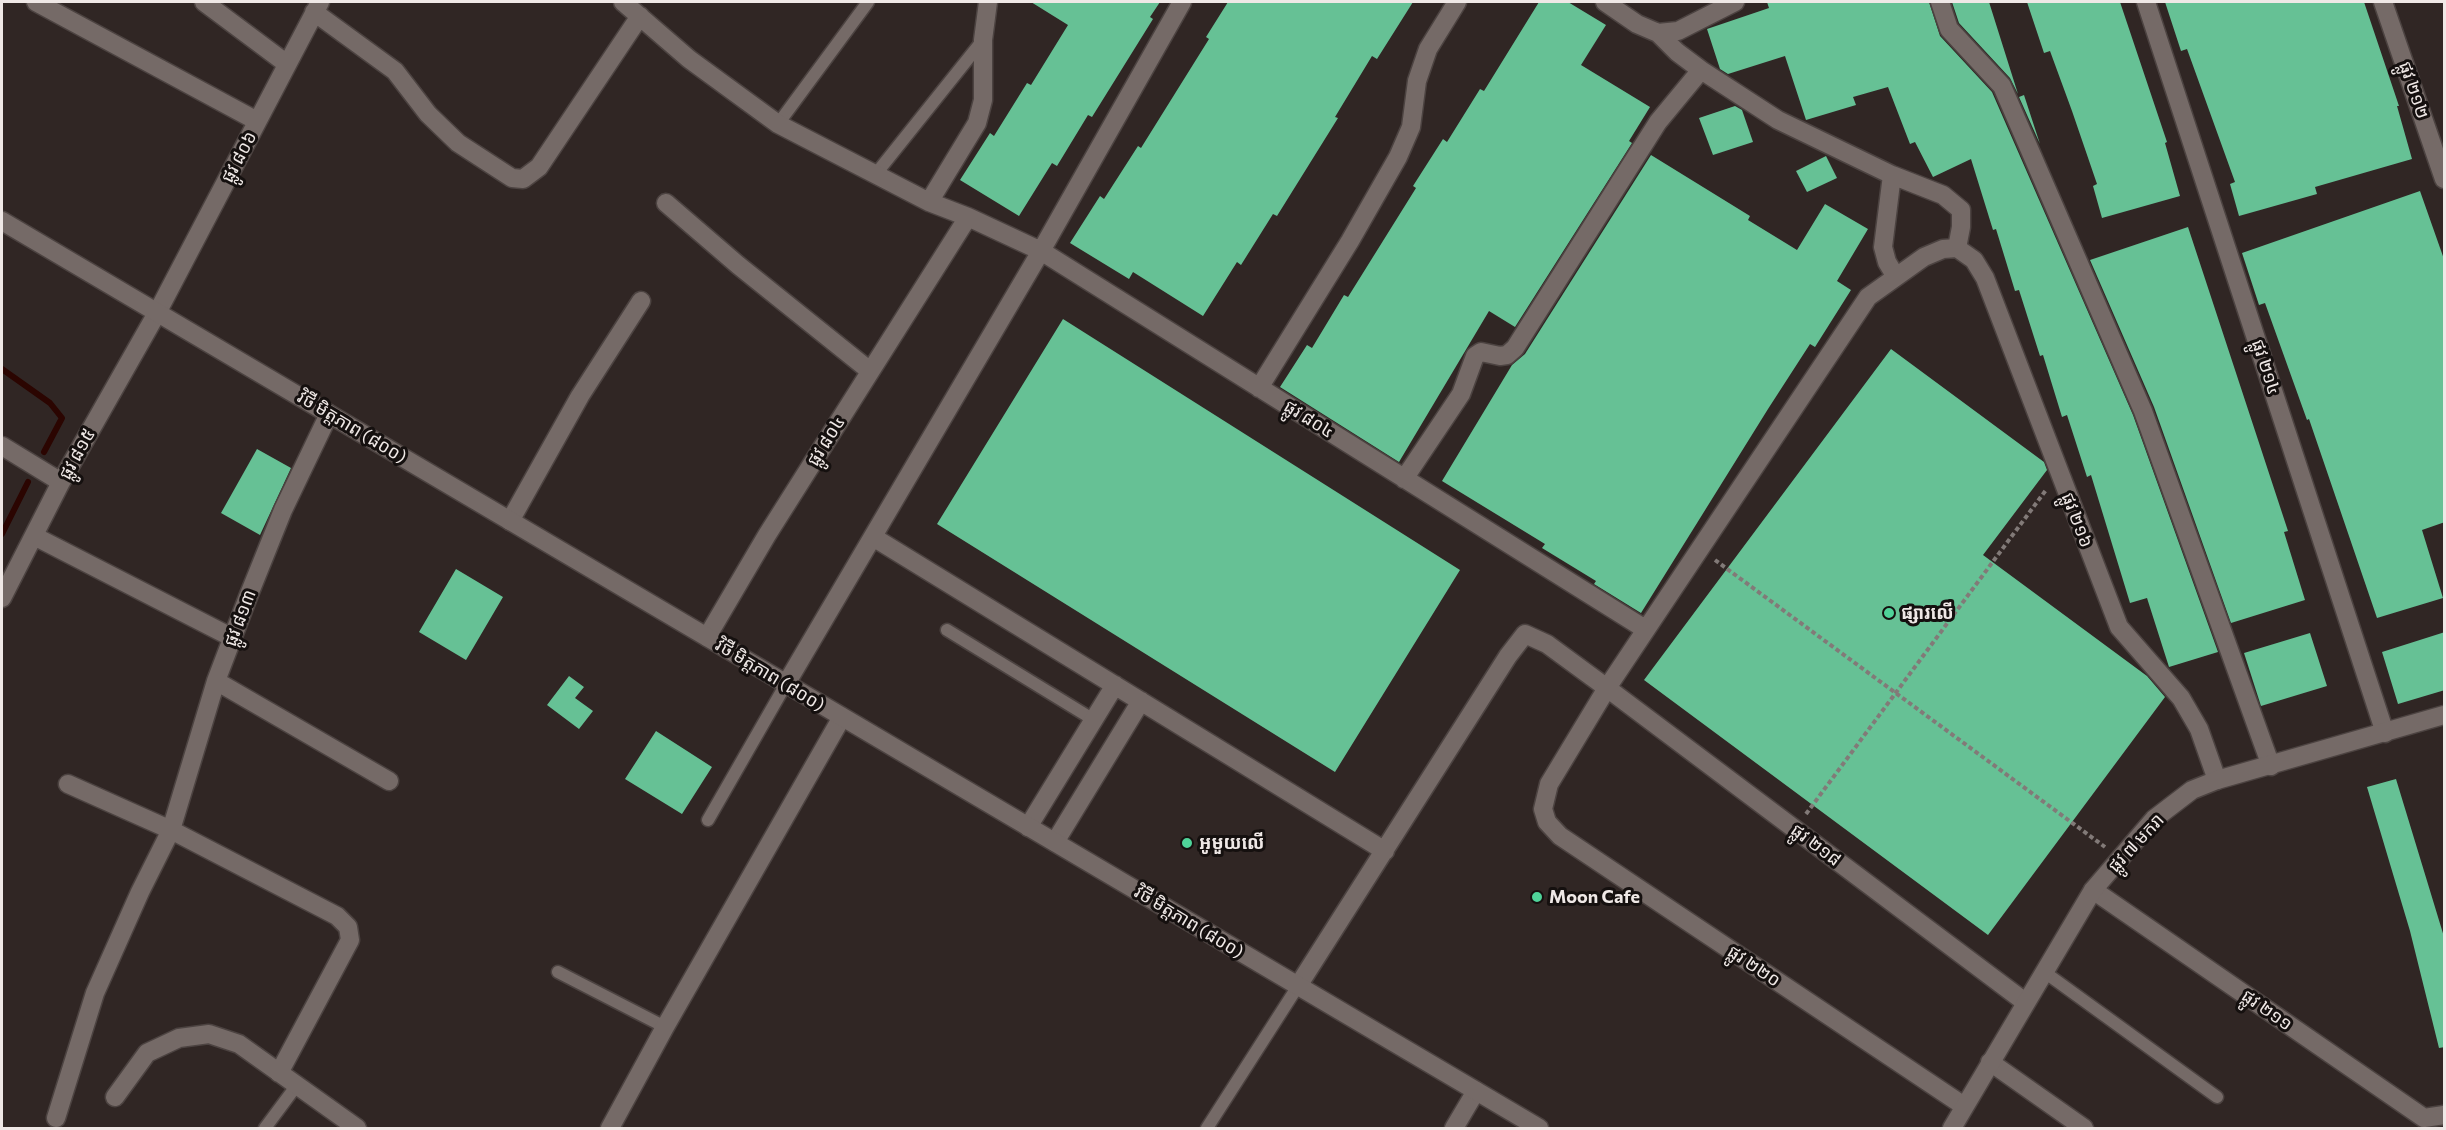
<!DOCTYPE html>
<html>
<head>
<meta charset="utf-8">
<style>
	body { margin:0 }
	#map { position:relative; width:2446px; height:1130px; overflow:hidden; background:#302624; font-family:Commissioner,sans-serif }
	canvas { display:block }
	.frame { position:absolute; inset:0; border:3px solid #efe8e6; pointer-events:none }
</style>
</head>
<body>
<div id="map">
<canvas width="2446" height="1130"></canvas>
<div class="frame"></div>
</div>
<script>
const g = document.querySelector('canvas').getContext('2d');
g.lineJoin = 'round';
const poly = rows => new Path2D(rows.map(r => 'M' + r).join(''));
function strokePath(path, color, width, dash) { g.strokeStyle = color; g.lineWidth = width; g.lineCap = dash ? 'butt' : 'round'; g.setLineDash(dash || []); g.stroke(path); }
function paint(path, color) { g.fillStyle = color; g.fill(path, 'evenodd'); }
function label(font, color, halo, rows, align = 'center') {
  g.font = font + ' Commissioner,"Noto Sans Khmer",sans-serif'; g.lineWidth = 6; g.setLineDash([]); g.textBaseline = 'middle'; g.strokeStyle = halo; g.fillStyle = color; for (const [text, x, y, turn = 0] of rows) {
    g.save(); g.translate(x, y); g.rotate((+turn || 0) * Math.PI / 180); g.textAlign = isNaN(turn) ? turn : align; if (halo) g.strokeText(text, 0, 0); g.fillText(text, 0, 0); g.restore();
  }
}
strokePath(poly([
	[2,369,50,403,62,418,44,452],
	[2,534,28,482]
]), '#2b0501', 6);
paint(poly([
	[1031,2,1160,2,1150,17,1153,19,1092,117,1088,115,1057,166,1052,163,1019,216,960,180,990,133,994,136,1027,83,1031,85,1068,25],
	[1228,2,1413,2,1377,59,1372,56,1335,117,1338,118,1277,216,1273,214,1241,265,1237,262,1203,316,1133,272,1129,279,1070,243,1100,196,1104,199,1138,146,1141,148,1209,39,1206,37],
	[1539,2,1568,2,1606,25,1581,65,1650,107,1629,141,1632,143,1515,327,1489,311,1399,462,1280,387,1307,345,1312,348,1344,295,1348,297,1416,188,1413,186,1443,139,1447,142,1480,89,1484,91],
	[1767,2,1929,2,1940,36,1992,92,2133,415,2218,652,2169,667,2147,598,2130,603,2091,475,2087,477,2067,415,2062,417,2043,355,2040,356,2019,290,2015,291,1996,229,1993,230,1971,159,1933,177,1915,142,1910,144,1888,87,1853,97,1856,105,1806,120,1785,56,1728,74,1720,69,1707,29,1769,8],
	[1952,2,1989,2,2018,94,2010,78,1959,23],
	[2027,2,2120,2,2167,142,2165,143,2180,196,2102,218,2093,186,2097,184,2072,111,2050,51,2044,53],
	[2165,2,2364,2,2399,106,2397,106,2412,159,2315,187,2317,194,2239,216,2230,184,2235,182,2187,49,2181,51],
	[2024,95,2040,144,2019,97],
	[1735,106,1742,110,1753,142,1713,155,1699,118],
	[1651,155,1750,216,1748,220,1797,250,1825,204,1868,229,1837,281,1851,290,1815,347,1810,344,1768,409,1641,613,1594,584,1596,581,1542,548,1545,544,1442,481,1512,365,1525,354],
	[1826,156,1837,178,1807,192,1796,171],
	[2420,191,2445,262,2445,522,2422,530,2443,598,2377,618,2309,419,2307,420,2265,303,2259,305,2242,253],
	[2188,227,2288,531,2284,532,2305,600,2231,623,2154,407,2090,260],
	[1063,319,1460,570,1335,772,937,524],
	[1891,349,2044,462,2047,470,1983,555,2147,676,2165,697,1988,935,1644,680],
	[257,449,291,468,260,535,221,513],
	[456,569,503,597,466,660,419,632],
	[2445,632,2445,690,2398,704,2382,652],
	[2310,633,2327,686,2261,706,2244,653],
	[569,676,584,687,575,698,593,711,579,729,547,705],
	[656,731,712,767,682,814,625,779],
	[2396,779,2445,940,2445,1047,2439,1048,2410,931,2367,787]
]), '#66c195');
const lane = poly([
	[778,124,868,2],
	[875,175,983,40],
	[947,630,1094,720],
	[708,820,786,684],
	[2043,971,2217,1097],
	[558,972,665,1027],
	[265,1128,297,1085],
	[1207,1128,1298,986]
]);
const street = poly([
	[36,2,257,121],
	[204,2,287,64],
	[623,2,689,59,778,124,929,202,968,217,1041,251,1645,629],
	[1940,2,1949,29,2002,86,2143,411,2271,766],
	[2146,2,2385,733],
	[2383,2,2444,179],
	[314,12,395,71,428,114,458,143,512,178,523,179,539,167,640,16],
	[1658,33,1678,31,1735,2],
	[1701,70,1778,120,1892,175,1943,195,1961,210,1961,227,1957,248],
	[1892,175,1883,247,1887,262,1896,277],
	[929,202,977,123,983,100,983,40,988,2],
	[666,203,738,265,870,371],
	[1957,248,1943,249,1924,257,1868,297,1607,688,1549,784,1543,809,1547,822,1560,836,1964,1106],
	[1957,248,1974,260,1985,278,2119,627,2181,698,2199,729,2217,780],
	[1259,388,1350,241,1398,157,1411,127,1417,81,1428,49,1457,2],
	[2,446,61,482],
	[1404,479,1461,394,1475,356,1481,352,1500,356,1507,355,1515,348,1658,122,1701,70,1677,52,1658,33,1637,24,1605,2],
	[510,521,580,396,641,301],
	[34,536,233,638],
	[873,537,1385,851],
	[2,598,61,482,157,313,320,2],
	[707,637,767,535,968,217],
	[216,681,389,781],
	[786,684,1041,251,1182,2],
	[68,784,171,830,337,916,348,927,350,940,279,1073],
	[1028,827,1115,685],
	[1055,842,1141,701],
	[2093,890,2424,1118,2444,1115],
	[1298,986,1508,656,1525,634,1547,644,1607,688,2025,1002],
	[1990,1062,2084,1128],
	[115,1097,147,1053,179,1038,209,1034,239,1044,357,1128],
	[56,1118,95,993,140,892,171,830,216,681,248,597,283,510,329,414],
	[610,1128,665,1027,842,717],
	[1454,1128,1476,1091]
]);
const secondary = poly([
	[2,221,1539,1128],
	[1952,1128,2093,890,2154,819,2192,790,2217,780,2444,715]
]);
strokePath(lane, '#4c4341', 15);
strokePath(street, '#4c4341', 21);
strokePath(secondary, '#4c4341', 21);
strokePath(poly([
	[1715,560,2105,847],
	[1806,814,2046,490]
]), '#827a78', 4, [4.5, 3]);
strokePath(lane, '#756a67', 12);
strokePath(street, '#756a67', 18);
strokePath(secondary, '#756a67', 18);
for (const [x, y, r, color] of [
	[1889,613,6,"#4fd399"],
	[1187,843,6,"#4fd399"],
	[1537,897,6,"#4fd399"]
]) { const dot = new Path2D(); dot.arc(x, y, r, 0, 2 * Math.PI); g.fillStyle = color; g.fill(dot); strokePath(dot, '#15100f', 2); }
label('18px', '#efe8e6', '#15100f', [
	["ផ្លូវ ២១២",2414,90,71],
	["ផ្លូវ ៨០៦",239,157,-62],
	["ផ្លូវ ២១៤",2266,367,72],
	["ផ្លូវ ៨០៤",1309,419,32],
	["វិថី មិត្តភាព (៨០០)",352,427,31],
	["ផ្លូវ ៨០៤",826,441,-58],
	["ផ្លូវ ៨១៥",77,454,-61],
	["ផ្លូវ ២១៦",2077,520,69],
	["ផ្លូវ ៨១៣",240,618,-69],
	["វិថី មិត្តភាព (៨០០)",770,675,31],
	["ផ្លូវ ៧ មករា",2136,843,-47],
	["ផ្លូវ ២១៨",1816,845,37],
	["វិថី មិត្តភាព (៨០០)",1189,922,31],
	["ផ្លូវ ២២០",1754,966,34],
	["ផ្លូវ ២១១",2267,1010,35]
]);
label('bold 18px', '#efe8e6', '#15100f', [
	["ផ្សារលើ",1901,613],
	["អូមួយលេី",1199,843],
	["Moon Cafe",1549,897]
], 'left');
</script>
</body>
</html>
